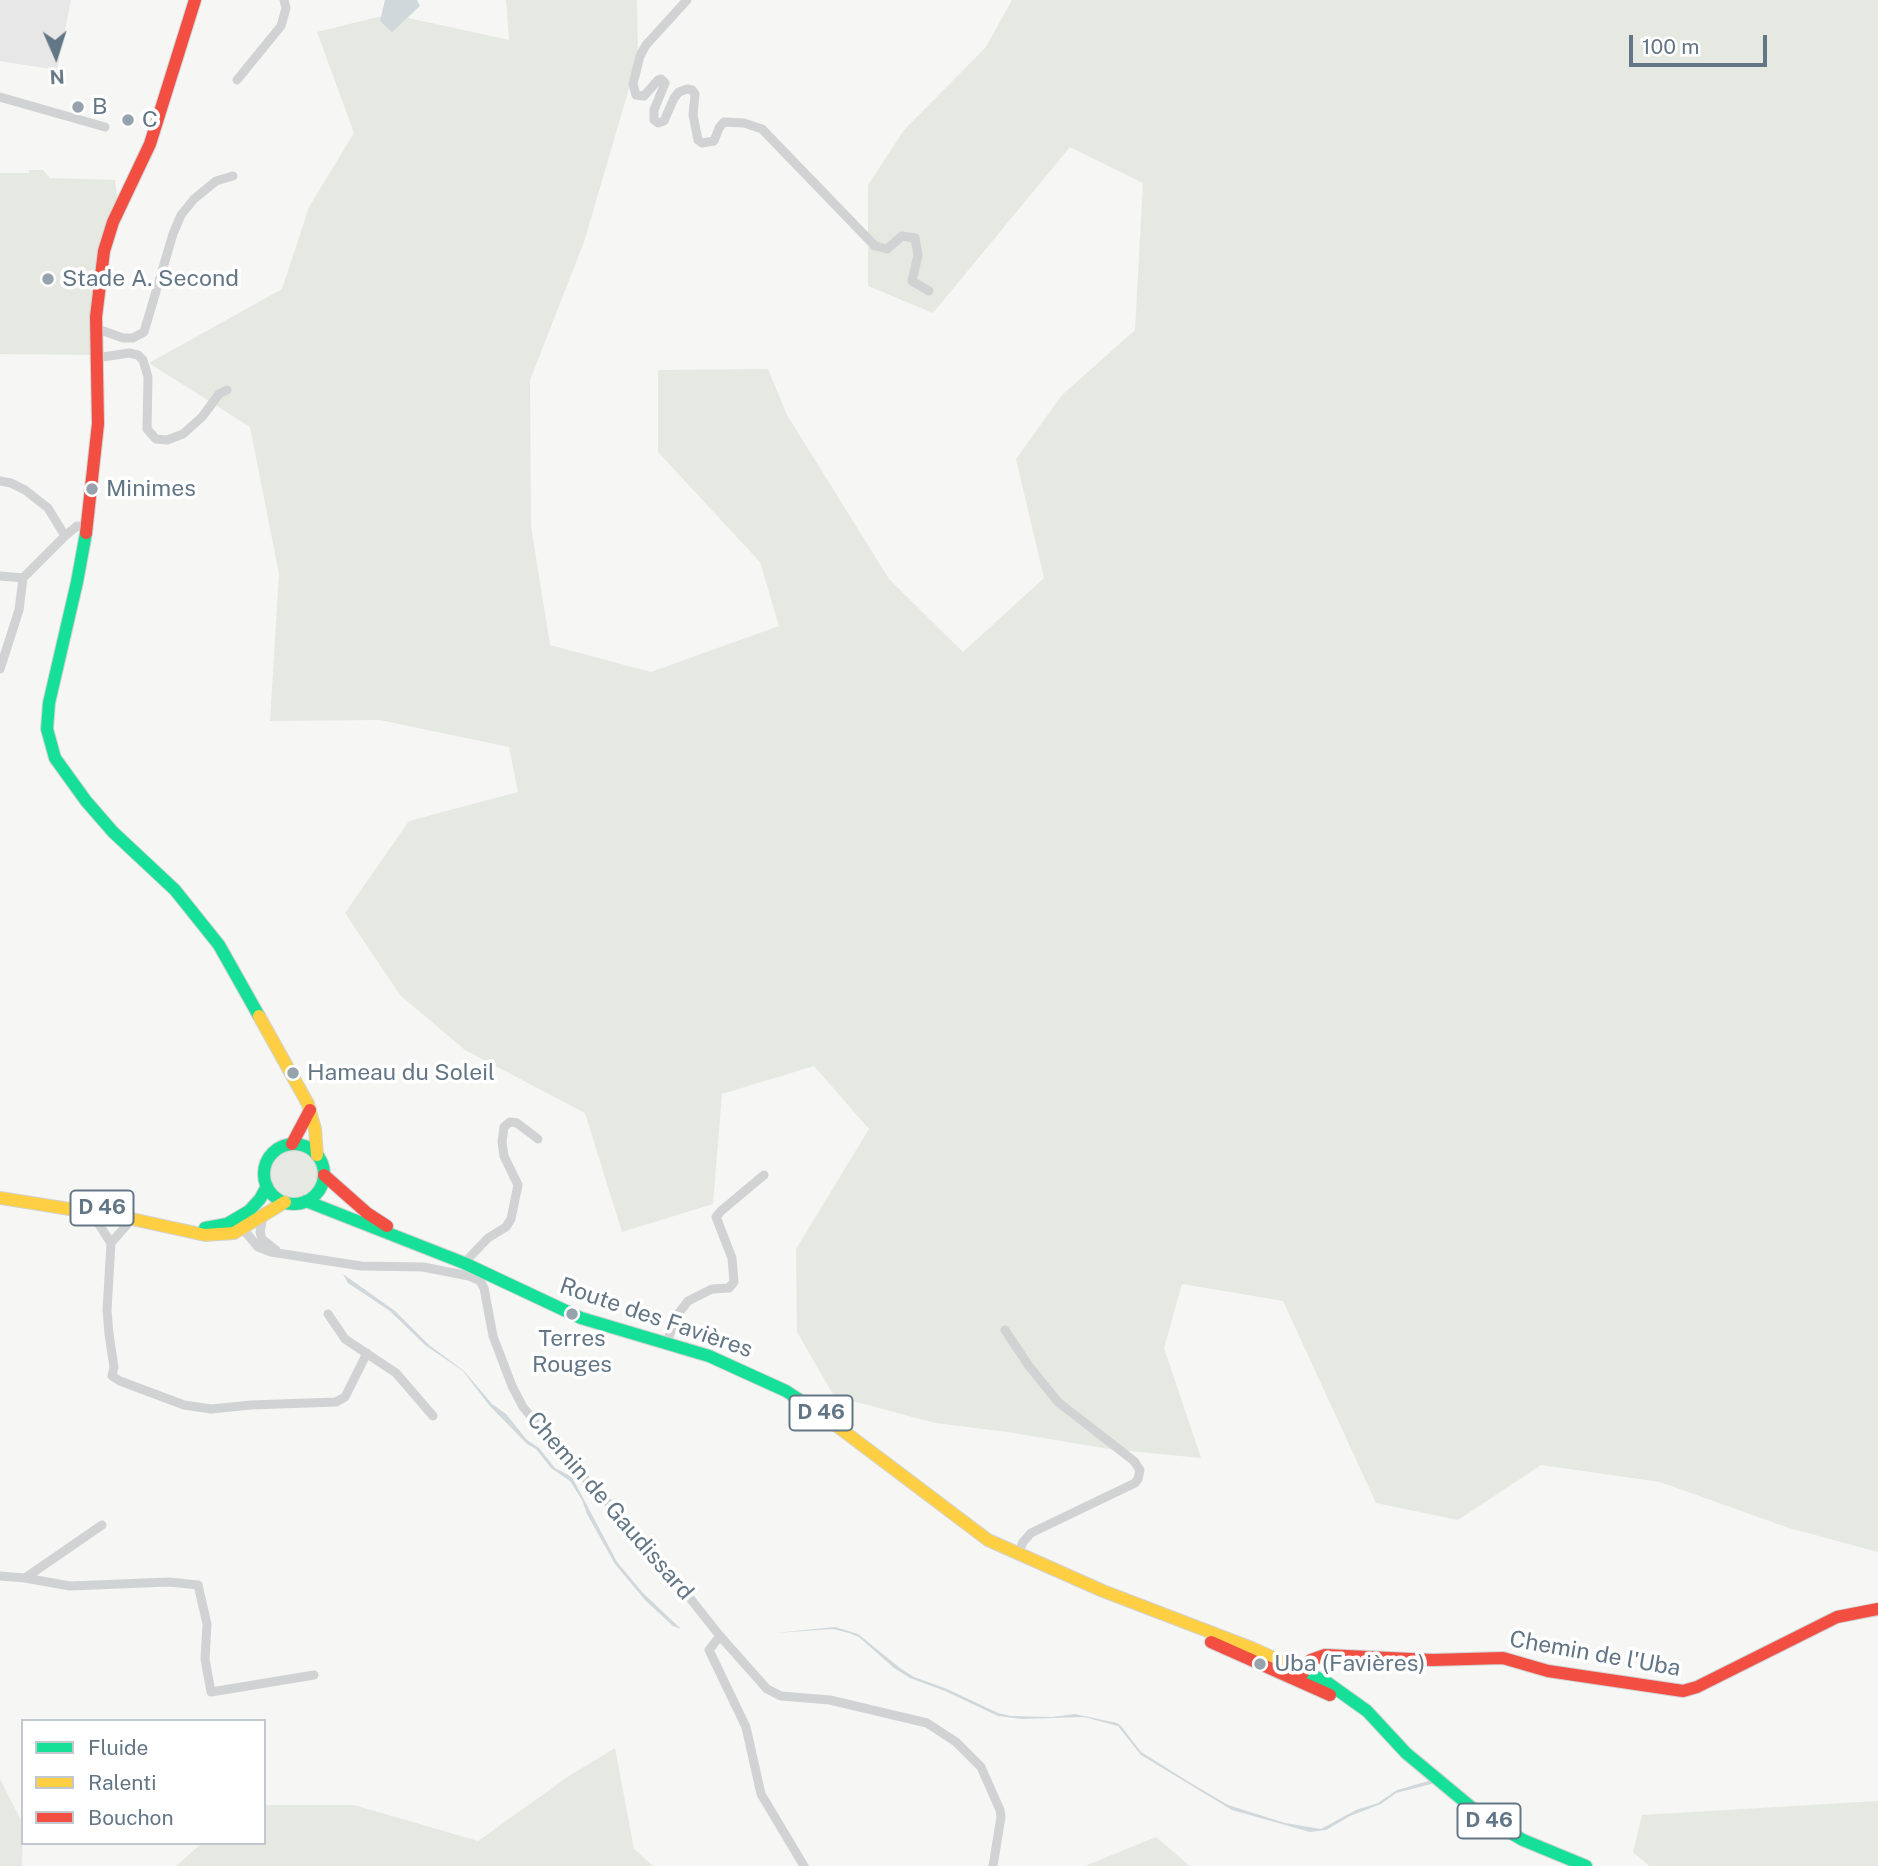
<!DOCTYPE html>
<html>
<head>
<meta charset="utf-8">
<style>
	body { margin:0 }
	#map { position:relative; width:1878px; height:1866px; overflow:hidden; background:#f6f6f4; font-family:"Public Sans",sans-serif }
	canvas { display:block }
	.legend { position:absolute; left:21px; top:1719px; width:245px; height:126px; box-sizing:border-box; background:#fff; border:2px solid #c1c8cf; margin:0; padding:9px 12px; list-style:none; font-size:21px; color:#637686 }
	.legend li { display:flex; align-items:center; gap:14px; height:35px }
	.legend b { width:35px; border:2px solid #c1c8cf }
	.north { position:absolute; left:21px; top:21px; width:70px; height:70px; -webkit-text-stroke:5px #fff; paint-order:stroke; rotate:177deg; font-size:19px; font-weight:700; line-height:28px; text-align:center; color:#637686 }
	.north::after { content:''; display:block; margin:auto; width:24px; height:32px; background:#637686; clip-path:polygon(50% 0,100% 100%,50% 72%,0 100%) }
	.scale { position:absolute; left:1629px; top:35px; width:138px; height:32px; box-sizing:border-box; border:4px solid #637686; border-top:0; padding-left:9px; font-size:21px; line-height:24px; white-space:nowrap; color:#637686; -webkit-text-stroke:5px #fff; paint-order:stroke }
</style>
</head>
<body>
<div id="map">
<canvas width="1878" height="1866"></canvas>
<ul class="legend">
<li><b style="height:9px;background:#16e098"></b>Fluide</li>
<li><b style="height:9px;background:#ffcf43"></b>Ralenti</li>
<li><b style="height:9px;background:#f24e42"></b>Bouchon</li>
</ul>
<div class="north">N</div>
<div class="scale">100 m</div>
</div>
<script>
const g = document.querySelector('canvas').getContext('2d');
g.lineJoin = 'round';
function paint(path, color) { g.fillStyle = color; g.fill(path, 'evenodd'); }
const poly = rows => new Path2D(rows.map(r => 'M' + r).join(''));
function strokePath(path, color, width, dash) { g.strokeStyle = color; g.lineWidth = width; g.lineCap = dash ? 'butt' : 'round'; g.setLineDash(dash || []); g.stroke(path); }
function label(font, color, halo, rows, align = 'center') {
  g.font = font + ' "Public Sans",sans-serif'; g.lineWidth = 7; g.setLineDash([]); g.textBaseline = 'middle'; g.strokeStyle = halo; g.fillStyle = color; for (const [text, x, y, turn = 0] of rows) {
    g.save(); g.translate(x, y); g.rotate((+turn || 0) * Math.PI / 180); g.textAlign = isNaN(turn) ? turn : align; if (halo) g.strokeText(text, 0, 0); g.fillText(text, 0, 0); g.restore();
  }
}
paint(poly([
	[0,0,71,0,57,70,0,61]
]), '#e6e7e6');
paint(poly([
	[506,0,637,0,638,58,584,242,530,380,531,526,550,645,651,672,779,626,760,562,658,452,658,370,768,369,787,415,889,579,963,652,1044,578,1016,459,1062,395,1135,330,1143,183,1070,147,933,313,868,286,868,185,904,130,986,47,1012,0,1878,0,1878,1552,1789,1528,1660,1482,1541,1465,1458,1520,1376,1503,1283,1301,1182,1284,1164,1348,1201,1458,1109,1449,1008,1432,935,1423,834,1396,797,1332,796,1249,869,1129,814,1066,722,1094,713,1204,622,1232,585,1113,465,1050,400,995,345,913,409,821,518,792,509,747,380,720,270,721,279,574,250,427,149,363,282,289,309,207,354,133,317,32,390,14,509,40],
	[29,170,43,170,50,178,115,180,118,203,92,355,0,354,0,173,29,173],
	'270 1173a24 24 0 1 1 48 0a24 24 0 1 1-48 0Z',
	[615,1748,634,1849,653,1866,176,1866,202,1843,264,1843,264,1805,354,1805,478,1841,569,1776],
	[0,1779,23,1824,22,1866,0,1866],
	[1878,1801,1878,1866,1649,1866,1633,1852,1642,1815],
	[1156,1837,1190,1866,1084,1866,1085,1866]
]), '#e5e9e2');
paint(poly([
	[385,0,417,0,420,6,392,32,380,21],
	[343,1274,395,1311,429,1345,464,1371,492,1404,506,1414,527,1440,539,1448,555,1468,572,1477,617,1562,643,1593,681,1629,673,1626,645,1600,615,1564,587,1514,582,1500,570,1481,551,1468,536,1449,527,1444,489,1405,463,1371,425,1345,390,1311,348,1283],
	[835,1627,858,1634,900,1668,914,1677,947,1689,998,1713,1011,1716,1052,1717,1075,1714,1117,1723,1121,1726,1141,1752,1189,1782,1228,1805,1285,1823,1321,1829,1356,1810,1378,1803,1397,1790,1432,1780,1435,1783,1396,1793,1381,1804,1350,1816,1326,1830,1310,1832,1232,1810,1141,1755,1118,1726,1084,1717,1022,1719,998,1716,945,1691,910,1678,894,1668,859,1637,849,1633,833,1629,775,1633]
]), '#d0d8db');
const fast = poly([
	[86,533,77,582,49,703,47,729,55,758,86,801,113,832,175,890,219,945,259,1016],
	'264 1174a30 30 0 1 1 60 0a30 30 0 1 1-60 0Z',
	[306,1201,464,1263,581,1318,709,1356,786,1391,821,1414],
	[205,1228,227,1224,249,1211,260,1199,267,1186],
	[1300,1670,1325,1681,1367,1711,1406,1753,1483,1817,1523,1840,1586,1866]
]);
const slow = poly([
	[259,1016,308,1104,315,1129,317,1155],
	[0,1198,132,1219,205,1235,234,1233,285,1202],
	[821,1414,988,1540,1103,1591,1252,1648,1300,1670]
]);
const jam = poly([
	[86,533,98,424,96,317,104,251,113,222,150,144,195,0],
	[292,1144,310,1110],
	[324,1175,367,1213,387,1226],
	[1211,1642,1330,1695],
	[1299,1679,1311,1660,1325,1655,1432,1660,1503,1658,1548,1671,1683,1691,1697,1687,1837,1617,1878,1609]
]);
strokePath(fast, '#d1d3d4', 14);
strokePath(slow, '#d1d3d4', 14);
strokePath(jam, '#d1d3d4', 14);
strokePath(poly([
	[687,0,646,45,640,56,633,84,636,95,644,96,658,80,661,79,665,83,654,110,654,120,658,123,664,121,674,98,679,92,687,89,692,90,695,94,693,115,698,140,702,143,714,141,719,128,724,122,744,123,762,129,875,246,887,249,902,236,915,238,918,255,912,281,929,291],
	[237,80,281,26,286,8,284,0],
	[0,97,105,127],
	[95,328,123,338,133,338,144,332,173,234,181,215,194,199,216,181,233,176],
	[96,358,129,353,138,355,143,360,148,377,147,429,156,439,167,440,183,434,202,417,219,394,227,390],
	[0,481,11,483,25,490,48,508,65,536],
	[0,576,23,578,65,536,77,526,87,528],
	[0,669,19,610,23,578],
	[91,1212,111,1243],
	[263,1216,260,1232,262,1239,276,1250],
	[243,1224,243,1229,258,1247,271,1252,361,1266,423,1267,469,1276,480,1281,484,1288,493,1336,512,1386,523,1407,561,1453,647,1544,720,1636,767,1689,781,1696,830,1700,927,1723,956,1742,981,1767,1000,1810,1001,1817,993,1866],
	[111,1243,107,1310,109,1334,114,1367,112,1376,120,1381,184,1405,211,1409,251,1405,336,1402,345,1397,367,1353],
	[111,1243,132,1219],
	[464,1263,488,1238,506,1227,511,1219,518,1185,504,1156,502,1142,504,1127,510,1122,517,1123,538,1139],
	[328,1314,345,1339,396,1373,433,1416],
	[1005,1330,1029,1366,1058,1402,1134,1461,1140,1470,1138,1479,1135,1483,1031,1533,1023,1542,1018,1554],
	[667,1344,675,1318,688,1301,712,1289,729,1288,734,1282,732,1258,716,1217,721,1211,764,1175],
	[0,1576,25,1578,102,1525],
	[25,1578,70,1586,169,1582,198,1585,207,1624,205,1659,211,1692,314,1675],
	[720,1636,709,1650,746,1727,761,1794,804,1866]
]), '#d1d2d3', 9);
strokePath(fast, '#16e098', 12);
strokePath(slow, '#ffcf43', 12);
strokePath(jam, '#f24e42', 12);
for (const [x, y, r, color] of [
	[78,107,7,"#96a3ac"],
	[128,120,7,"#96a3ac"],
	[48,279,7,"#96a3ac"],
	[92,489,7,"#96a3ac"],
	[293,1073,7,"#96a3ac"],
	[572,1314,7,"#96a3ac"],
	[1260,1664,7,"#96a3ac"]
]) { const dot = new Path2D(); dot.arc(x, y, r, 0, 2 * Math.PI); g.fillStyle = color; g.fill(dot); strokePath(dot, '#fff', 2.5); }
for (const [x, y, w] of [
	[102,1208,63],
	[821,1413,63],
	[1489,1821,63]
]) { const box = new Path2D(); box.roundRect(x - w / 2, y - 17.5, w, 35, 5); g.fillStyle = '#fff'; g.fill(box); strokePath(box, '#637686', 2); }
label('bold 21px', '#637686', null, [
	["D 46",102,1208],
	["D 46",821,1413],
	["D 46",1489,1821]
]);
label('23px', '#637686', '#fff', [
	["B",92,107],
	["C",142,120],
	["Stade A. Second",62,279],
	["Minimes",106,489],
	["Hameau du Soleil",307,1073],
	["Terres",572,1339,"center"],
	["Rouges",572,1365,"center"],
	["Uba (Favières)",1274,1664]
], 'left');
label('23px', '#637686', '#fff', [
	["Route des Favières",656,1318,19],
	["Chemin de Gaudissard",610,1506,49],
	["Chemin de l'Uba",1595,1654,10]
]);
</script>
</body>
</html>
